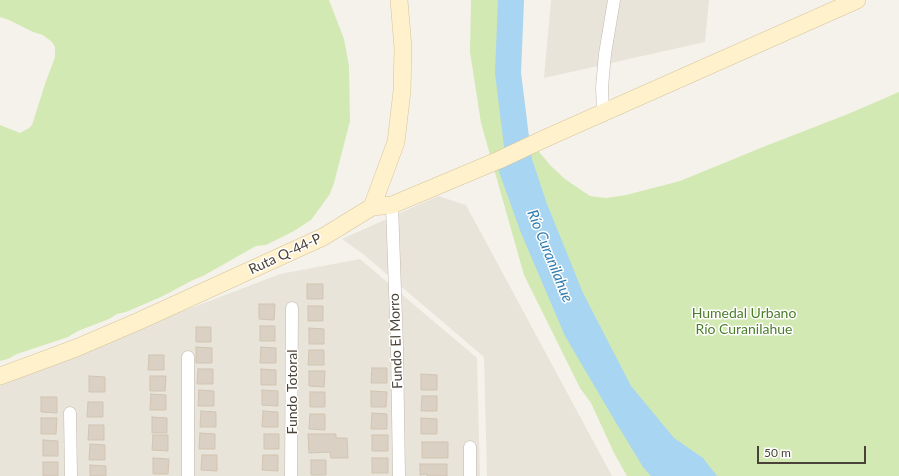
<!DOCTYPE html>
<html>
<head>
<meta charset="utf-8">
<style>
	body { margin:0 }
	#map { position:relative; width:899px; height:476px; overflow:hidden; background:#f5f2eb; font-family:Lato,sans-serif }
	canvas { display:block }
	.scale { position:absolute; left:757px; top:446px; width:109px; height:18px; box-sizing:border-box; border:2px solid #4a4238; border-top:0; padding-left:5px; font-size:12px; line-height:14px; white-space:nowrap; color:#4a4238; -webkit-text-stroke:3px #fff; paint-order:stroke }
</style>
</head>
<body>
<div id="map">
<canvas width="899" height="476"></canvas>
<div class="scale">50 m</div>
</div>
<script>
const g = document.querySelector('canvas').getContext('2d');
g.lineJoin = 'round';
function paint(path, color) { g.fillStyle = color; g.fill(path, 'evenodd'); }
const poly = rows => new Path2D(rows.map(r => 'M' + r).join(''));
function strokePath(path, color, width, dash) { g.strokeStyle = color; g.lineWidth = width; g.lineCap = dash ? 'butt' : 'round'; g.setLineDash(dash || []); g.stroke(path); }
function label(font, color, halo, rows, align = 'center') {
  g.font = font + ' Lato,sans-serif'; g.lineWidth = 3; g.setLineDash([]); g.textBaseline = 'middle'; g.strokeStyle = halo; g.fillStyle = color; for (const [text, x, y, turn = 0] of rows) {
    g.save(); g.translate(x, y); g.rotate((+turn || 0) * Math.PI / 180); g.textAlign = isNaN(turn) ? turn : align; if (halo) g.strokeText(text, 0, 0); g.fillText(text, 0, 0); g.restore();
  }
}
paint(poly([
	[551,0,709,0,705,42,544,78],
	[438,196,466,205,612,476,487,476,484,357,363,254,342,239],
	[360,259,477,358,480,476,0,476,0,375,42,365,280,274]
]), '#e9e4d9');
paint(poly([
	[0,0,329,0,344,39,349,66,350,121,334,183,330,194,311,220,294,231,266,245,256,246,203,276,193,280,163,296,126,312,117,314,109,319,78,331,68,337,17,354,8,359,0,361,0,125,20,133,29,128,32,125,45,84,55,57,55,47,52,42,43,35,33,32,9,20,0,17],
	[471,0,517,0,516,41,518,109,523,123,534,146,551,166,565,179,590,196,606,198,626,195,680,181,763,147,848,114,899,92,899,476,627,476,614,453,591,403,580,388,524,275,481,123,470,52]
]), '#d3e9b4');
paint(poly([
	[531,156,547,204,583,293,631,386,674,438,703,458,717,476,651,476,643,467,615,421,565,336,521,233,498,169]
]), '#a8d5f1');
strokePath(poly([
	[511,0,508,73,521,178]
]), '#a8d5f1', 26);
const building = poly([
	[307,284,323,284,323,299,307,299,307,284],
	[259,304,275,304,274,320,259,319,259,304],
	[308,306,323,306,323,321,308,321,308,306],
	[260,326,275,326,275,341,260,341,260,326],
	[196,327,211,327,211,342,196,342,196,327],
	[309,328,324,329,324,344,309,344,309,328],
	[196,347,212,348,212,363,196,363,196,347],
	[261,347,276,348,276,363,260,363,261,347],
	[309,350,324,350,324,365,308,365,309,350],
	[149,355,164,355,164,370,148,370,149,355],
	[372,368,387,368,387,383,371,383,372,368],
	[198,369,213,369,213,384,197,384,198,369],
	[261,369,276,370,276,385,261,385,261,369],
	[309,371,325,371,324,387,309,386,309,371],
	[421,374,437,375,437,390,421,390,421,374],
	[89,376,105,377,105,392,89,392,89,376],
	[150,376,166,376,165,391,150,391,150,376],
	[199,390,214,391,214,406,198,406,199,390],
	[262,390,278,391,278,406,262,405,262,390],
	[371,391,387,392,386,407,371,407,371,391],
	[310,392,325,392,325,407,310,407,310,392],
	[151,394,166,395,166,410,150,410,151,394],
	[422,396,437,396,437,411,421,411,422,396],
	[41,397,57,397,57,413,41,412,41,397],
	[88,402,103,402,103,417,87,417,88,402],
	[201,411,216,412,216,427,200,427,201,411],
	[263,411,278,412,278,427,262,427,263,411],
	[372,413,387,414,387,429,371,429,372,413],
	[310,414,325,414,325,430,309,429,310,414],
	[152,417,167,418,167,433,152,433,152,417],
	[41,418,57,418,56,434,41,434,41,418],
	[421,418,437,419,437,434,421,434,421,418],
	[89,425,104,425,104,440,88,440,89,425],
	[200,433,215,434,215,449,199,449,200,433],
	[264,434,279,434,279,449,264,449,264,434],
	[308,434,336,434,336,438,347,438,348,458,331,458,330,452,309,453,308,434],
	[153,435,168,435,168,451,152,450,153,435],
	[372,435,388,435,388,451,372,451,372,435],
	[43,440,58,441,58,456,43,456,43,440],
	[422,442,448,442,448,458,422,458,422,442],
	[90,444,105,445,105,460,89,460,90,444],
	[202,455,217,455,217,471,201,470,202,455],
	[263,455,278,455,278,471,262,470,263,455],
	[153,458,169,459,168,474,153,474,153,458],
	[372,458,388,458,388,473,372,473,372,458],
	[311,460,326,460,326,475,311,475,311,460],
	[43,462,58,462,58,476,43,476,43,462],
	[420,464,447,464,447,476,427,476,427,474,420,475,420,464],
	[90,465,106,466,106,476,90,476,90,465]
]);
paint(building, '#dad0c3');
strokePath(building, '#d2c5b3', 1);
const street = poly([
	[603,113,602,87,605,54,614,0],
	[392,205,397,347,399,476],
	[188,357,188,476],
	[70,413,71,476],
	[470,447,470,476],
	[291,476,292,308]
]);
const secondary = poly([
	[372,207,392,205,499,160,546,138,857,0],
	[0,376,76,348,139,321,323,237,372,207,396,142,402,91,403,48,399,0]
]);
strokePath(street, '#c1b9ad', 13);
strokePath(secondary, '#d5c49a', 18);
strokePath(street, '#fff', 12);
strokePath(secondary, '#fff1cb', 17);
label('14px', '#4a4238', '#fff', [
	["Ruta Q-44-P",285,254,-25],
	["Fundo El Morro",396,341,-92],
	["Fundo Totoral",292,392,-90]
]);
label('14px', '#4c7d2a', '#fff', [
	["Humedal Urbano",744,313],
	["Río Curanilahue",744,329]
]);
label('italic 15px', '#2e7cb0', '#fff', [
	["Río Curanilahue",550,256,68]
]);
</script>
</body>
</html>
